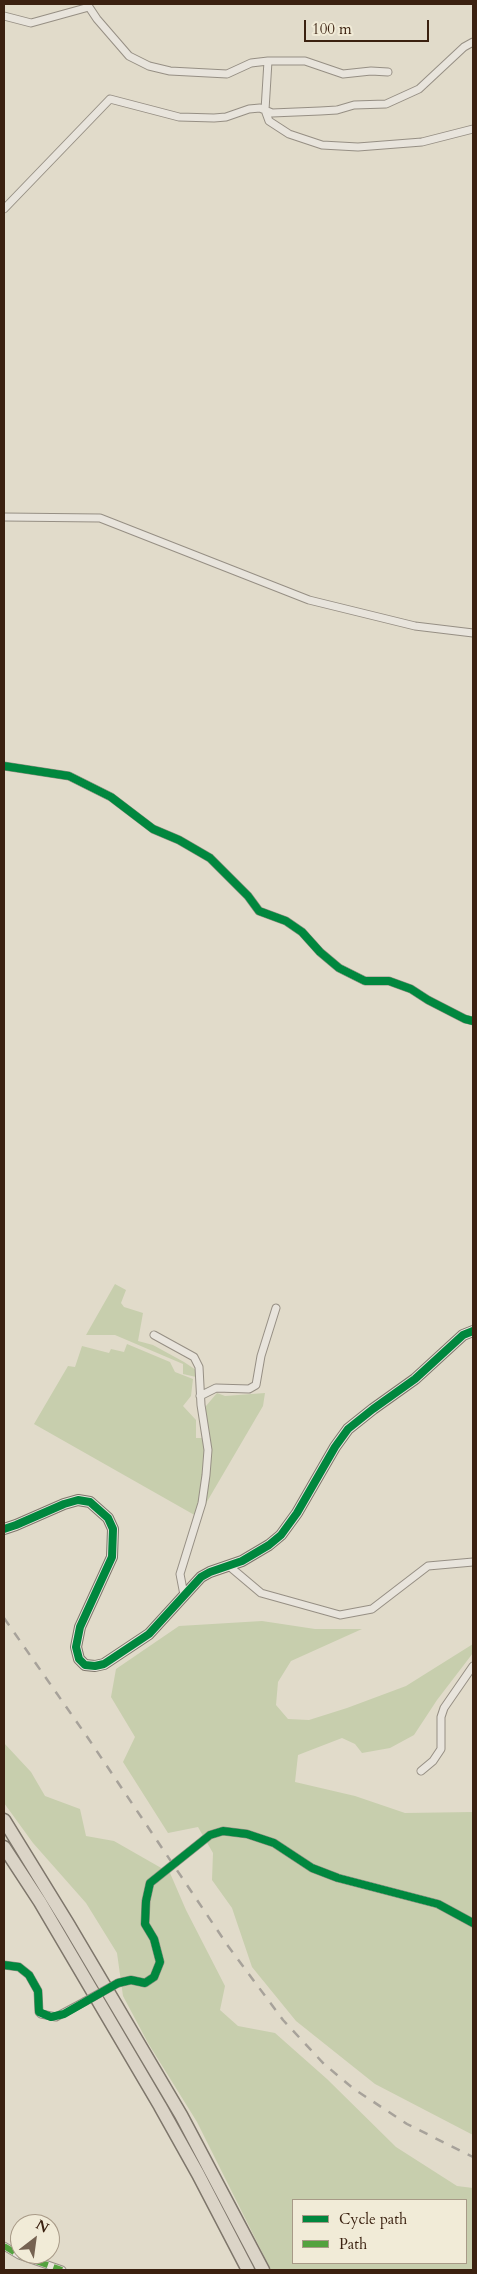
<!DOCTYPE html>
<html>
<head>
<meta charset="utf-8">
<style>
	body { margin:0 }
	#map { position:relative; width:477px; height:2274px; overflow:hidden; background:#e1dbca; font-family:Cardo,serif }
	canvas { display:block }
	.frame { position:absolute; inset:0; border:5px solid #3b2110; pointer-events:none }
	.legend { position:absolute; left:292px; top:2199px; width:175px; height:65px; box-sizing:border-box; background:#f1ebd7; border:1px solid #a89a87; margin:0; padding:6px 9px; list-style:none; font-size:15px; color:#3b2110 }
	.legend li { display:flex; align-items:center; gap:10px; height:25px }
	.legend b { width:25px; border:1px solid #a89a87 }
	.north { position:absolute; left:10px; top:2214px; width:50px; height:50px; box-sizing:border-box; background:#f1ebd7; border:1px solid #a89a87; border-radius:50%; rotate:30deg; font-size:14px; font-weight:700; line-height:20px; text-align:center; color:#3b2110 }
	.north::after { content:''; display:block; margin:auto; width:18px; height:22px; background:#756251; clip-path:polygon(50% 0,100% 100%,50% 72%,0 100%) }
	.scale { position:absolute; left:304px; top:20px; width:125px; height:22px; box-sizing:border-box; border:2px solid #3b2110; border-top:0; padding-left:6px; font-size:15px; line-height:18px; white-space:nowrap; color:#3b2110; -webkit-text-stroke:4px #f1ebd7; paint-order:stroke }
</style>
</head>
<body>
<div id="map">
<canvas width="477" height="2274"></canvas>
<div class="frame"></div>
<ul class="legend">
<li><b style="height:6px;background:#00873e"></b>Cycle path</li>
<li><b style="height:6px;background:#54a23f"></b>Path</li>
</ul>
<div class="north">N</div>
<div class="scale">100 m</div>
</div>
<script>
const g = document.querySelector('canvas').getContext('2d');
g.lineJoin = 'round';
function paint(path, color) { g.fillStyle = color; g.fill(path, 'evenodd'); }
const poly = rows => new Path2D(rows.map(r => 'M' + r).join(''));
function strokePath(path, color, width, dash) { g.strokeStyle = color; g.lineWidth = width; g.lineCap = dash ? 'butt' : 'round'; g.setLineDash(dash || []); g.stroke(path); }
paint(poly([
	[115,1284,126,1290,121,1303,124,1307,143,1313,138,1341,153,1345,184,1362,196,1370,196,1377,183,1374,183,1364,115,1335,86,1335],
	[127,1344,170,1362,175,1372,193,1379,191,1396,183,1406,196,1420,196,1438,206,1438,206,1406,217,1393,225,1396,265,1393,263,1406,198,1517,34,1424,68,1366,75,1367,82,1346,109,1353,111,1349,124,1352],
	[262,1621,315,1629,362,1629,291,1661,278,1682,276,1705,288,1719,309,1720,347,1708,406,1686,473,1644,473,1653,437,1700,414,1735,390,1748,362,1753,355,1744,342,1738,298,1755,295,1782,355,1796,405,1813,473,1812,473,2135,375,2084,296,2021,252,1967,232,1908,212,1880,213,1853,198,1827,168,1833,123,1762,135,1737,111,1697,116,1669,179,1626],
	[4,1743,31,1772,45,1796,80,1809,86,1836,114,1841,170,1873,186,1910,225,1986,220,2010,238,2026,275,2033,327,2079,396,2147,457,2186,473,2188,473,2270,271,2270,197,2122,148,2043,123,1996,117,1953,86,1903,33,1843,4,1803],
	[293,2200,466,2200,466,2263,293,2263]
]), '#c7cead');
const street = poly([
	[4,16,31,23,89,7,97,19,129,56,149,66,170,71,227,74,251,63,268,61,305,61,343,74,371,71,388,72],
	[268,61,265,110,269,121,289,134,322,145,358,147,422,142,473,129],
	[4,209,110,99,179,117,214,118,226,117,249,109,260,108,272,113,320,111,337,110,354,105,386,104,419,89,464,47,473,42],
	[4,517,100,518,309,600,415,626,473,633],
	[4,766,69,776,111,797,153,829,179,840,210,858,248,896,259,911,286,921,302,932,320,952,339,968,365,981,389,981,411,989,428,1000,465,1019,473,1021],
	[154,1335,194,1357,199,1367,201,1405,208,1450,206,1475,202,1503,180,1574,184,1595],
	[200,1396,216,1388,249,1389,256,1385,261,1356,276,1308],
	[229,1566,261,1593,340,1615,372,1609,428,1566,473,1562],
	[421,1771,433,1761,441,1749,441,1717,444,1708,473,1666],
	[4,1965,19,1967,29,1975,38,1991,39,2012,41,2014,56,2017,84,2002],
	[118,1983,131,1980,145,1983,154,1977,160,1962,154,1939,145,1924,146,1901,150,1883,210,1835,223,1831,247,1834,274,1843,312,1868,338,1878,438,1904,473,1923],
	[4,2246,19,2255,62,2270]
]);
const secondary = poly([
	[4,1529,16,1525,64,1504,78,1500,90,1502,108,1518,113,1529,112,1557,80,1627,76,1647,79,1659,85,1665,95,1666,104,1664,149,1634,201,1577,210,1572,242,1561,269,1545,281,1535,297,1513,335,1447,348,1429,373,1409,415,1379,463,1335,473,1331]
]);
const highway = poly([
	[4,1820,68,1924,181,2115,263,2270],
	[4,1847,40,1902,160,2106,198,2174,248,2270]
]);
strokePath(street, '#968f84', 9);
strokePath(secondary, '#7e766b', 12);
strokePath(highway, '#7e766b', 15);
strokePath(street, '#e8e4dc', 7);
strokePath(secondary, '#e8e4dc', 10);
strokePath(highway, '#dbd4c7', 12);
strokePath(poly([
	[4,1618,88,1738,228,1946,283,2020,324,2064,354,2089,407,2124,473,2157]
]), '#a7a29a', 2.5, [9, 9]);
const streetBridge = poly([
	[84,2002,118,1983]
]);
strokePath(streetBridge, '#968f84', 9, []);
strokePath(streetBridge, '#e8e4dc', 7);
strokePath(poly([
	[4,2246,19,2255,62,2270]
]), '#54a23f', 6, [12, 6]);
strokePath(poly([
	[4,766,69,776,111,797,153,829,179,840,210,858,248,896,259,911,286,921,302,932,320,952,339,968,365,981,389,981,411,989,428,1000,465,1019,473,1021],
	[4,1529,16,1525,64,1504,78,1500,90,1502,108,1518,113,1529,112,1557,80,1627,76,1647,79,1659,85,1665,95,1666,104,1664,149,1634,201,1577,210,1572,242,1561,269,1545,281,1535,297,1513,335,1447,348,1429,373,1409,415,1379,463,1335,473,1331],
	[4,1965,19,1967,29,1975,38,1991,39,2012,51,2017,64,2014,118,1983,131,1980,145,1983,154,1977,160,1962,154,1939,145,1924,146,1901,150,1883,210,1835,223,1831,247,1834,274,1843,312,1868,338,1878,438,1904,473,1923]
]), '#00873e', 8);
</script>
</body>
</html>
